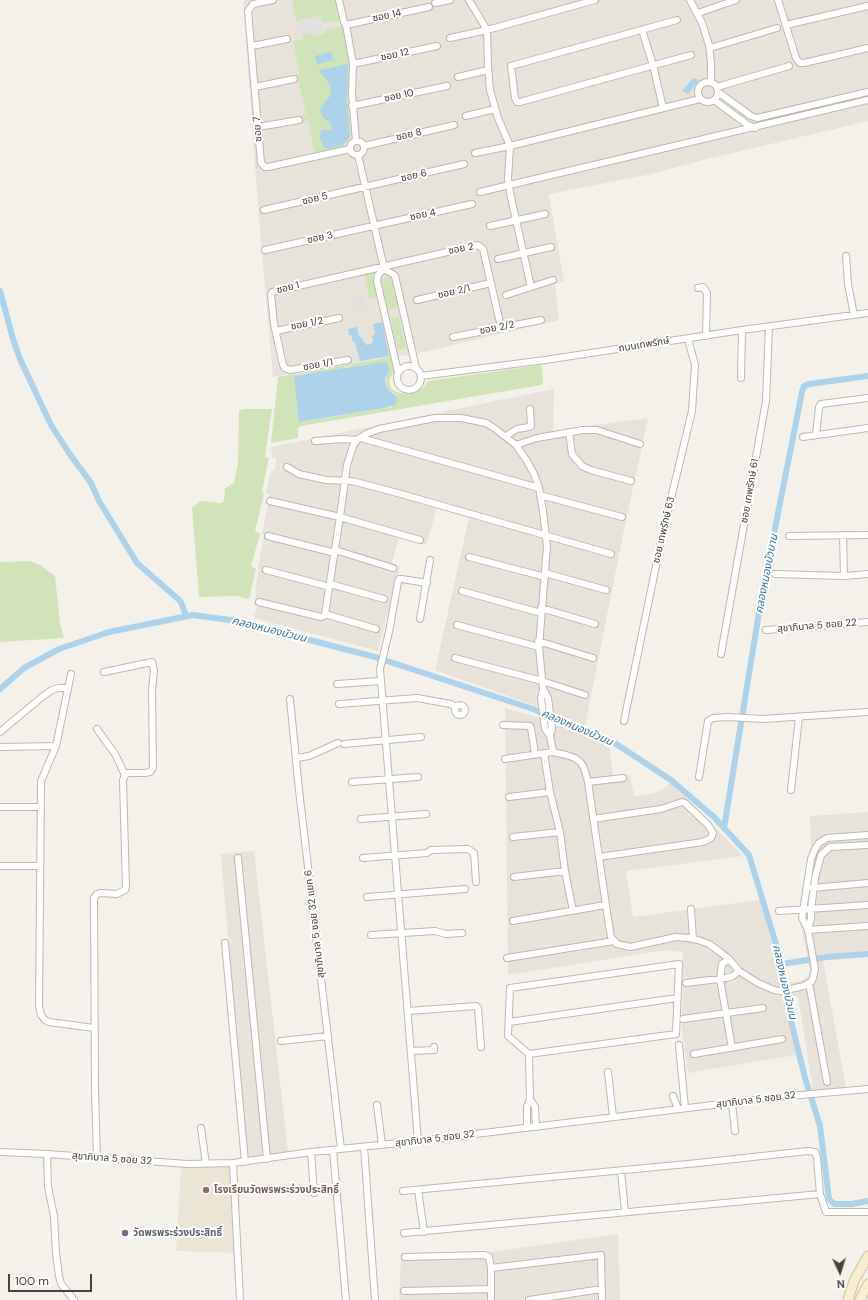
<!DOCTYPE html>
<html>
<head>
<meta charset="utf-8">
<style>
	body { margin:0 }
	#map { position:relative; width:868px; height:1300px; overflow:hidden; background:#f4f1eb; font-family:"DM Sans",sans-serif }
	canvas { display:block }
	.north { position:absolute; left:820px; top:1252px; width:40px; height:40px; -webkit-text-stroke:3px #fff; paint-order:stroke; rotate:176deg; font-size:11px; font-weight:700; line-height:16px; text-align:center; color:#474139 }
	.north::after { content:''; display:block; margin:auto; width:14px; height:18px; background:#474139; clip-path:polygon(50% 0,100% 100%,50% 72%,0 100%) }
	.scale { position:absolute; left:8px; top:1274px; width:84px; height:18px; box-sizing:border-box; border:2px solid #474139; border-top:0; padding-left:5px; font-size:12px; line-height:14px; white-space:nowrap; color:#474139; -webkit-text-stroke:3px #fff; paint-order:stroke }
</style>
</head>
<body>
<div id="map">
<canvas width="868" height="1300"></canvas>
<div class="north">N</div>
<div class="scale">100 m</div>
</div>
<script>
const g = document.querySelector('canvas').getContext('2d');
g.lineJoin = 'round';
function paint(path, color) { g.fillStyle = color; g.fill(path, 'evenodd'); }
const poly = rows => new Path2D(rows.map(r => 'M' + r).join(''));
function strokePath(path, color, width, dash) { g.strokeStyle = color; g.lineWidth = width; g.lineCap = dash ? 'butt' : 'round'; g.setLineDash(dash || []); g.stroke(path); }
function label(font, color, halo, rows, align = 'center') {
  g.font = font + ' "DM Sans","Noto Sans Thai",sans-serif'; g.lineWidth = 4; g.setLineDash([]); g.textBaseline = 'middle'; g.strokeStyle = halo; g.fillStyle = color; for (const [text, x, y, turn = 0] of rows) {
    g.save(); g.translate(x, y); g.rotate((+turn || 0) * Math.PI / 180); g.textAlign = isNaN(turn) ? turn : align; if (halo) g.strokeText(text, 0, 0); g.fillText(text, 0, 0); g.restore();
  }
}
paint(poly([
	[243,0,868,0,868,121,699,161,652,174,549,194,564,282,555,284,559,320,424,352,273,377,258,207],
	[554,389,553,434,589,426,648,418,623,535,585,726,555,716,557,725,597,740,610,749,613,776,630,775,634,796,654,793,662,790,671,782,743,856,626,871,633,917,760,900,778,963,782,984,801,981,807,977,810,971,800,921,809,852,811,846,810,816,868,812,868,951,822,955,846,1088,813,1090,798,996,783,998,796,1055,688,1073,682,1033,683,952,665,950,508,975,505,708,543,719,542,708,435,670,469,518,437,508,426,545,399,537,392,563,400,566,378,651,254,618,257,605,254,605,257,589,255,588,259,569,258,568,264,535,262,534,270,494,266,493,271,471,275,471,276,457,272,457,271,447],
	[254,851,288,1152,247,1159,221,854],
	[618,1234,620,1300,399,1300,401,1253,491,1252]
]), '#e7e3da');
paint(poly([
	[231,1166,236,1253,176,1251,181,1167]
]), '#ebe5d6');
paint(poly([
	[294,0,335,0,340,21,322,23,320,16,296,21,292,1],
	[343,26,349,59,350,72,348,101,352,135,344,146,315,153,308,121,301,122,300,116,306,114,297,75,300,74,293,41,303,39,302,34,312,32,313,36,325,34,325,30],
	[371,272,372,273,377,297,369,299,364,273],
	[391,277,398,308,388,310,381,279],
	[399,317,406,348,398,350,391,318],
	[392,357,395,370,389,381,391,388,396,392,406,394,415,393,423,388,428,381,541,365,542,368,543,382,541,385,301,426,298,428,298,438,271,443,278,377],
	[386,376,385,383,386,386,388,389,395,394,392,407,300,422],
	[246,409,272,409,265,457,269,458,262,491,264,494,255,531,260,534,251,566,256,569,249,599,236,596,199,597,192,508,200,501,221,503,224,501,225,488,234,483,238,463,239,410],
	[29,561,40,565,55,576,60,623,64,638,0,642,0,562]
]), '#d1e3b8');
paint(poly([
	[321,16,324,33,313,35,312,31,302,33,300,20],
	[364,295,367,309,355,311,352,298]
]), '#e3e1df');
paint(poly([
	[331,52,333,60,317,64,315,56],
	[348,64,347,100,350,137,342,146,325,149,320,139,320,133,322,130,330,130,332,127,329,122,322,117,320,109,322,106,330,96,331,90,330,85,325,78,320,73,319,70],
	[693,78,699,80,688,94,682,91],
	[382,322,389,356,360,361,355,342,353,342,351,335,349,335,348,329,357,327,359,336,363,339,364,342,367,345,371,344,373,341,372,337,375,333,373,324],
	[385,362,389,366,389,370,385,378,385,383,388,389,396,396,397,402,395,405,385,408,299,422,294,376]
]), '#aed2e9');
strokePath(poly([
	[0,291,13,339,20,359,51,425,69,453,91,483,99,501,137,563,178,599,181,602,186,616],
	[0,689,24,668,59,649,109,632,193,615,237,621,375,657,533,709,610,740,671,780,714,817,749,855,782,964,791,1021,805,1078,820,1126,829,1199,834,1204,852,1204,868,1201],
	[724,828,762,594,802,392,804,386,809,384,868,376],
	[782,964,827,957,868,954]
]), '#aed2e9', 6);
const street = poly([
	[273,0,253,4,248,11,261,163,265,167,268,167,350,149],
	[339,0,344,22,346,25,353,64,352,94,356,141],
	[595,0,487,30,488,67,490,90,498,118,510,146,700,99],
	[690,0,702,23,709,45,711,63,711,82],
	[778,0,796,58,800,63,804,63,868,48],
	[435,3,450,0],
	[698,13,736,0],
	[677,20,511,66,515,98,517,102,520,102,691,55],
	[346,25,429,7],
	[786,25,868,6],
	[642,30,653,65,663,108],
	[450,38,487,30,469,0],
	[252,46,287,39],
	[710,48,777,28],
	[353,64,437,46],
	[458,77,488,70],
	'698 92a10 10 0 1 1 20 0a10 10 0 1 1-20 0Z',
	[255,87,294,79],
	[717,87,789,66],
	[718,92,751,116,757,118,868,92],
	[714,100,748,125,755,128],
	[352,106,447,86],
	[466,116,495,109],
	[258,127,299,120],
	'350 148a7 7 0 1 1 14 0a7 7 0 1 1-14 0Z',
	[364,146,454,125],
	[475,153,510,146,508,178,510,193,531,287],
	[358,155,384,268],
	[480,192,868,100],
	[264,210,464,164],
	[490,226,545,214],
	[265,250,472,204],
	[846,256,848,284,854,315],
	[498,259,551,247],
	[384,269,393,274,395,276,416,368],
	[384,269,378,275,377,281,398,372],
	[698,288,703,287,707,293,706,336],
	[506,295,553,280],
	[417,300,491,283],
	[276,331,339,318],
	[453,337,541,320],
	[348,360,290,370,285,368,283,365,274,324,271,295,272,292,478,245,483,249,501,327],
	'397 378a12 12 0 1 1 24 0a12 12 0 1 1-24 0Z',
	[421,376,545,360,742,330,868,313],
	[741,378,742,330],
	[569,432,572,454,582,466,591,470,631,481],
	[816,435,819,407,821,404,868,398],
	[506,436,517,429,529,427,531,426,530,409],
	[803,437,868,428],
	[361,438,539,488],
	[315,441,343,439,357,440],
	[516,445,537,438,583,430,597,430,640,444],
	[287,467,299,474,326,480,352,481,394,492,611,554],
	[540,495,622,517],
	[270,501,340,517,420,540],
	[843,535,844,576],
	[268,536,335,553],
	[789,536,868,535],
	[335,550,393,568],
	[469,557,545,577],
	[266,570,330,587],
	[545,573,606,590],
	[775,574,844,576,868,574],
	[330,584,384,599],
	[462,591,541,613],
	[259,602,321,617,324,616,325,614,340,517,347,465,353,446,357,440,366,434,379,429,435,418,461,418,486,423,494,428,516,445,527,461,534,474,539,488,543,511,547,546,539,647,543,689,548,698,552,729,550,736,553,752],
	[541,608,595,624],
	[325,614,376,629],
	[420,619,430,560],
	[457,625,539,647],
	[766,630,868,622],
	[538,641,593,658],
	[721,654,766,401,769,327],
	[455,658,542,681,585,695],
	[71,674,56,746,41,781,41,786,39,1006,41,1015,45,1020,49,1022,94,1028],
	[337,684,380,681],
	[543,689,541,698,545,729,550,736],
	[290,699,299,790,341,1149],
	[339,704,417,698,451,704,455,707],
	'455 710a5 5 0 1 1 10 0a5 5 0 1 1-10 0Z',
	[624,721,663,532,692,411,695,365,688,339],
	[503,725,530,726,531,728,535,754],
	[97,729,115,754,125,775],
	[0,732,42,697,52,690,59,688,68,688],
	[344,744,421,737],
	[0,747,56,746],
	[544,753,550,792,560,832,565,871,573,911],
	[297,758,309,756,338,743],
	[505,759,553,752,566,755,575,758,580,762,583,766,585,771,588,782,608,919,611,937,617,944,630,947,676,937,688,938,698,940,709,944,720,952,729,959,739,971,758,983,774,990,781,991,804,986,812,981,814,974,815,969,808,930,802,918,811,859,815,849,819,843,827,838,868,835],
	[699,777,708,721,713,718,728,717,763,719,868,712],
	[352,782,418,777],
	[588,782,623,778],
	[791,790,799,717],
	[509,797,550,792],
	[0,807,40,807],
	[361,819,426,814],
	[593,819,661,809,682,802,685,803,708,825,713,833,711,838,703,842,599,857],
	[513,837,560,832],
	[238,858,267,1159],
	[363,858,427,853,431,850,468,849,474,853,476,882],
	[0,866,40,866],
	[514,877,565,871],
	[812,888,868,883],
	[367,897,465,889],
	[691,909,693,939],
	[779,911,868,905],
	[513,921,605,905],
	[808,930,811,918,811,909,815,878,821,855,830,847,868,845],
	[808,930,868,926],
	[371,935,435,931,446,934,462,933],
	[225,943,245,1162],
	[507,958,614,941],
	[729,959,722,964,720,979,732,1048],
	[686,983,726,978,733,976,739,971],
	[809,983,827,1082],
	[408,1011,476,1006,478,1008,481,1047],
	[683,1019,763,1008],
	[509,1022,677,998],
	[281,1041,328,1036],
	[679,1045,685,1108],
	[411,1051,434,1050,434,1047],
	[529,1054,676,1034,679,964,510,988,508,1036,529,1054,530,1099],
	[694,1054,782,1039],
	[608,1072,613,1117],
	[673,1096,678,1109],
	[732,1103,735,1131],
	[377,1105,382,1145],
	[201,1128,206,1164],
	[527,1128,527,1107,530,1099,535,1107,536,1127],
	[418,1141,380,669,389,632,398,582,399,579,402,579,427,583],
	[364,1147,375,1300],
	[333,1150,346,1300],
	[0,1152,47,1154,188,1164,233,1163,311,1152,418,1141,778,1097,868,1089],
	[311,1152,314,1193],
	[47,1154,48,1187,54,1216,56,1253,59,1276,61,1284,74,1300],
	[97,1158,95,1091,94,902,94,898,97,894,101,893,117,894,125,890,126,887,123,780,125,775,128,773,145,773,150,772,153,768,152,691,154,670,152,662,104,672],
	[233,1163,240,1300],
	[621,1171,625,1212],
	[418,1190,424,1232],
	[403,1191,698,1163,808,1151,815,1152,817,1158,820,1194,826,1212,868,1212],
	[404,1233,820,1194],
	[405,1257,485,1255,489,1257,491,1268,491,1300],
	[491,1268,601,1255,602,1300],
	[404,1291,491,1289],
	[529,1300,602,1289]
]);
const secondary = poly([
	[848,1300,854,1281,868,1256],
	[860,1300,868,1284]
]);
strokePath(street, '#beb8ae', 8);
strokePath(secondary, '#cec19f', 11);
strokePath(street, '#fff', 6);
strokePath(secondary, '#f9eecf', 9);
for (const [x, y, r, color] of [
	[206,1190,4,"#8d6e63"],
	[125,1233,4,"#6b7280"]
]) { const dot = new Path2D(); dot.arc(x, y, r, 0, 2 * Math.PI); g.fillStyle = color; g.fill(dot); strokePath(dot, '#fff', 1.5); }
label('10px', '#474139', '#fff', [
	["ซอย 14",387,16,-12],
	["ซอย 12",395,55,-12],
	["ซอย 10",399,96,-12],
	["ซอย 7",258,129,-94],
	["ซอย 8",409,135,-13],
	["ซอย 6",414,176,-13],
	["ซอย 5",315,199,-13],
	["ซอย 4",423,215,-12],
	["ซอย 3",320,238,-12],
	["ซอย 2",461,249,-11],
	["ซอย 1",288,288,-14],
	["ซอย 2/1",454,292,-13],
	["ซอย 1/2",307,324,-11],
	["ซอย 2/2",497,328,-11],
	["ถนนเทพรักษ์",644,345,-9],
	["ซอย 1/1",318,365,-10],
	["ซอย เทพรักษ์ 61",750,491,-80],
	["ซอย เทพรักษ์ 63",664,530,-77],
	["สุขาภิบาล 5 ซอย 22",817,626,-5],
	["สุขาภิบาล 5 ซอย 32 แยก 6",315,924,-97],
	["สุขาภิบาล 5 ซอย 32",756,1100,-7],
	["สุขาภิบาล 5 ซอย 32",435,1139,-7],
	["สุขาภิบาล 5 ซอย 32",112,1159,4]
]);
label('bold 10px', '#785e54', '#fff', [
	["โรงเรียนวัดพรพระร่วงประสิทธิ์",214,1190]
], 'left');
label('bold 10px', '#5b616d', '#fff', [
	["วัดพรพระร่วงประสิทธิ์",133,1233]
], 'left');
label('italic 11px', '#3b78a0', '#fff', [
	["คลองหนองบัวบาน",767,574,-79],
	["คลองหนองบัวมน",269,630,14],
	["คลองหนองบัวมน",577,728,23],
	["คลองหนองบัวมน",784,982,77]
]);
</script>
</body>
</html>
